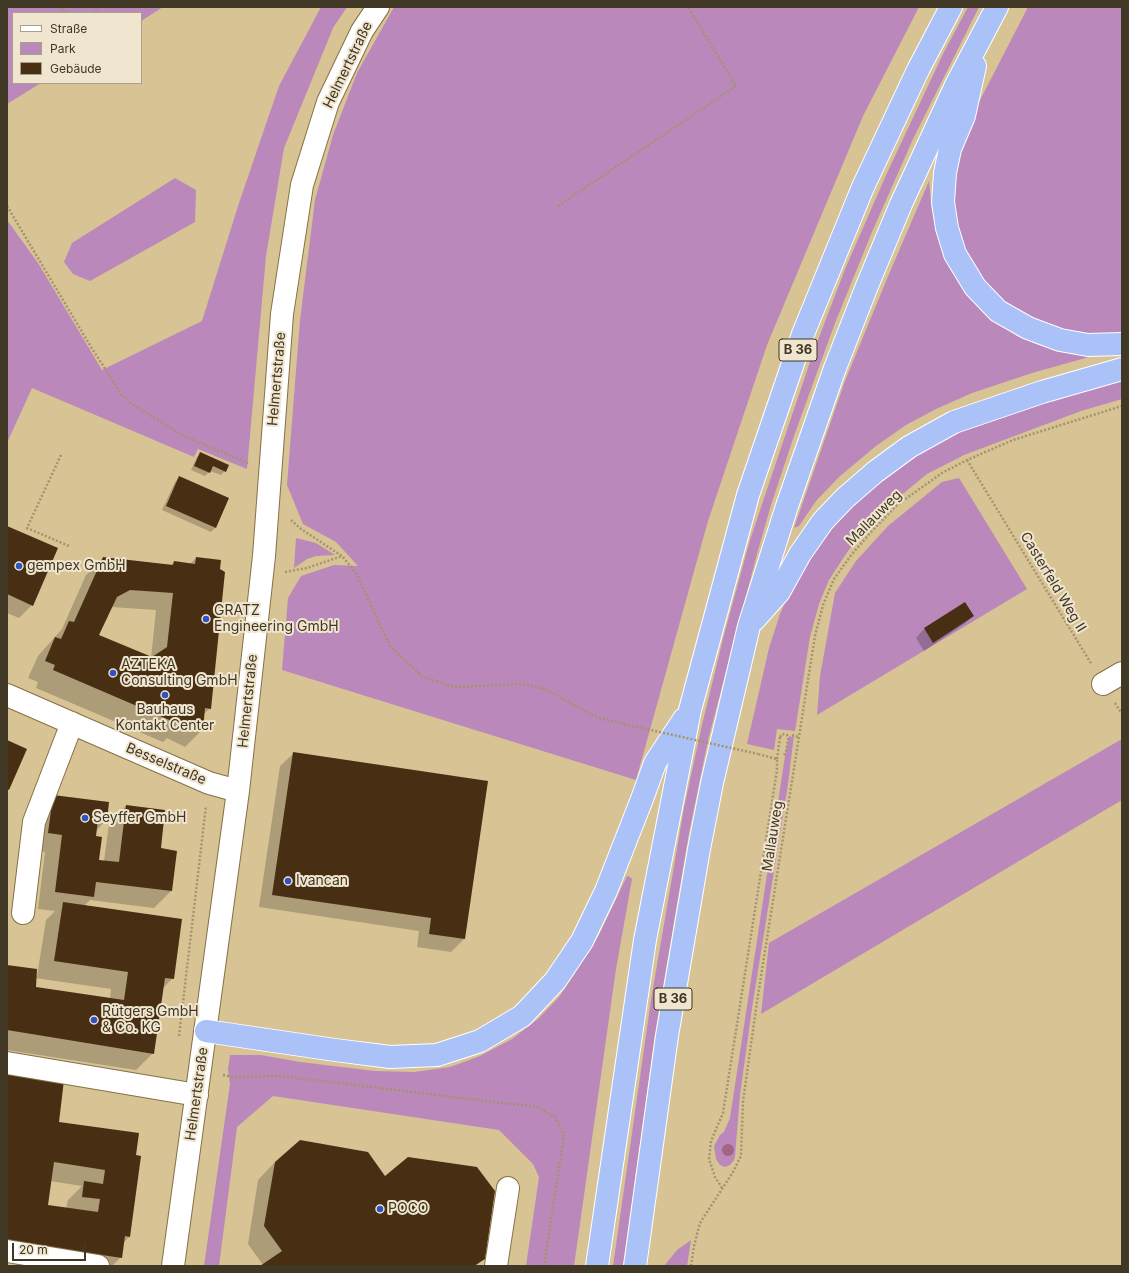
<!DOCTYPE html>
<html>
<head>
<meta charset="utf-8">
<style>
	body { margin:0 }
	#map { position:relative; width:1129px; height:1273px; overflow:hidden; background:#d8c395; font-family:Inter,sans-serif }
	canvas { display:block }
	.frame { position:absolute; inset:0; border:8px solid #403724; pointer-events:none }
	.legend { position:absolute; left:12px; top:12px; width:130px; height:72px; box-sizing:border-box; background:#f0e5ce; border:1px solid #aa9f8a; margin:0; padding:5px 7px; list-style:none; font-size:12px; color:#403724 }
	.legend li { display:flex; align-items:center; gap:8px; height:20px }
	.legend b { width:20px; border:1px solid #aa9f8a }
	.scale { position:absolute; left:12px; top:1243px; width:74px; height:18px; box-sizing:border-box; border:2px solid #403724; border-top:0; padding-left:5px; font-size:12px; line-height:14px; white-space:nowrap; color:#403724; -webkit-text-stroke:3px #f0e5ce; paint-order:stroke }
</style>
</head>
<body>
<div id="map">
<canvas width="1129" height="1273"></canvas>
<div class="frame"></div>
<ul class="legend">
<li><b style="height:5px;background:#fff"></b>Straße</li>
<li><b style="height:11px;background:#ba88ba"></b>Park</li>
<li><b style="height:11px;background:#482f14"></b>Gebäude</li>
</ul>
<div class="scale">20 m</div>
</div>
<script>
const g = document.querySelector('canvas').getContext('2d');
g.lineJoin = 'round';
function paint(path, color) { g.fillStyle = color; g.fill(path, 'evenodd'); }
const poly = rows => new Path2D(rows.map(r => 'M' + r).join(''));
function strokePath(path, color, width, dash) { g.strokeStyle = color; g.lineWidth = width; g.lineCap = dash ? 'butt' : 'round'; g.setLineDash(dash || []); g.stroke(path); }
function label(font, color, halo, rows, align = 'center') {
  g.font = font + ' Inter,sans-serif'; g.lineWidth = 4; g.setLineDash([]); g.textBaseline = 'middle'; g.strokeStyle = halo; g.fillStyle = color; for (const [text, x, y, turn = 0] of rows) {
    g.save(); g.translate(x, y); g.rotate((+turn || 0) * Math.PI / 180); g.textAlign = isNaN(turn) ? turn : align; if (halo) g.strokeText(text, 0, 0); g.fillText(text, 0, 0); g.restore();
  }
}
paint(poly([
	[7,7,163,7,141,21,141,13,13,13,13,83,41,83,7,104],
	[321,7,347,7,333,28,284,148,266,256,247,469,198,449,194,457,32,388,7,443,7,220,38,263,102,370,202,321,239,203,279,86],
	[394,7,919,7,863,116,767,345,708,521,636,780,282,670,288,598,301,576,334,565,358,566,336,542,303,524,287,485,300,320,315,200,333,135,357,73],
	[968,7,979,7,913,139,872,232,835,323,795,433,771,505,757,554,708,740,689,833,655,1034,623,1266,613,1266,651,1000,684,808,702,725,724,635,750,540,813,353,846,267,887,173,944,52],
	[1028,7,1122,7,1122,333,1097,335,1074,333,1051,328,1009,307,981,276,970,258,960,239,952,202,955,166,977,106],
	[175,178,196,190,195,222,90,281,73,274,64,262,72,243],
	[929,181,932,212,942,250,949,266,963,289,981,310,1017,336,1039,345,1062,352,1078,354,1089,357,1032,373,972,393,936,409,906,425,876,446,839,477,816,501,799,526,794,528,845,381,889,274],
	[1122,378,1122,399,1081,411,964,455,927,474,888,506,867,527,848,551,829,580,819,604,810,637,795,731,777,729,774,750,747,744,769,648,780,614,789,593,799,573,823,540,845,514,866,492,917,453,945,438,973,425],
	[959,478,1027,589,817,715,820,676,835,593,856,561,888,526,942,482],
	[296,538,316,543,335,555,316,556,307,559,294,568],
	[792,735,794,735,788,784,752,1008,740,1095,735,1156,734,1160,730,1165,725,1167,720,1165,716,1159,714,1146,720,1135,724,1132,730,1118,785,756,789,736,792,737],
	[1122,739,1122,800,761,1014,769,943],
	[627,876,630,877,632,879,616,969,574,1266,526,1266,539,1177,533,1164,499,1130,273,1096,237,1127,219,1266,204,1266,230,1084,228,1069,230,1055,261,1055,300,1062,375,1071,414,1072,450,1067,480,1056,512,1039,538,1019,559,997,577,970,599,935],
	[691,1240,687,1266,664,1266,677,1250]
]), '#ba88ba');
paint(poly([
	[201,453,225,471,221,475,210,471,205,476,191,470,197,457],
	[179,477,227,499,215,528,211,532,162,510,175,482],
	[7,527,32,605,19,618,7,613],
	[104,558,171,565,174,562,190,564,196,558,210,708,203,715,202,730,185,747,167,738,163,742,36,688,38,682,28,678,38,656,62,629,86,575],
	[111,607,156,610,151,658,97,635],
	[964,603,973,616,964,624,924,651,916,638,924,629],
	[294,753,464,939,451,952,417,947,419,931,259,907,280,766],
	[53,796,106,820,96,831,95,837,98,861,104,861,109,824,126,806,159,849,171,891,154,908,90,900,84,906,173,978,162,989,153,1053,136,1070,7,1050,7,966,37,976,46,920,55,911,38,909,45,852,31,850],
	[35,978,111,989,110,999,35,988],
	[58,1123,135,1156,140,1157,129,1237,123,1243,121,1257,112,1266,45,1266,7,1260],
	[50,1181,82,1186,68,1200,66,1209,47,1206],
	[275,1162,385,1177,484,1258,476,1266,262,1266,263,1265,248,1244,258,1180]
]), '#0003');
paint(poly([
	[200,452,229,465,226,472,213,466,210,473,194,466],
	[179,476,229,498,216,528,166,506],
	[7,526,58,548,33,606,7,594],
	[103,557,173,565,174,561,195,564,196,557,221,560,220,569,225,572,211,709,205,708,203,731,183,720,181,725,53,670,55,665,45,661,55,637,61,639,69,621,74,622],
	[130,590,173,593,167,647,152,657,99,635,117,597],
	[965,602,974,616,933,643,924,628],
	[7,740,27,749,9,790,7,789],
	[293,752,488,781,465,939,429,934,431,918,272,895],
	[53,795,109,802,107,821,98,820,96,836,102,837,99,860,119,862,126,805,165,810,161,848,177,851,172,891,96,882,94,897,55,892,62,835,48,833],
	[63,902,182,919,174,979,165,978,154,1054,7,1030,7,965,37,969,36,987,124,1000,128,972,54,961],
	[7,1073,64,1080,59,1122,139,1133,136,1155,141,1156,130,1237,125,1236,122,1258,7,1241],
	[54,1162,105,1170,103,1184,84,1181,82,1197,100,1199,98,1212,48,1205],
	[300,1140,368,1152,385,1176,408,1157,477,1167,495,1191,485,1259,474,1266,260,1266,282,1251,264,1226,275,1162]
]), '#482f14');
const minor = poly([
	[1103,684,1122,673],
	[7,695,209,783,238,791],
	[23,913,34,822,72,723],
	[7,1063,197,1095],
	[7,1251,98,1266],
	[173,1266,238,791,264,556,282,314,302,185,328,102,362,31,378,7],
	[496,1266,508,1188]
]);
const highway = poly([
	[975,66,964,116,950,149,945,173,943,202,947,228,955,254,975,287,998,311,1028,328,1060,340,1088,345,1122,344],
	[754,620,779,592,800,554,823,521,845,498,875,472,909,447,954,422,1042,392,1122,369],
	[206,1031,335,1050,390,1057,437,1055,480,1041,522,1016,555,981,582,941,606,891,642,799,655,763,684,719],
	[597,1266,645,940,690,710,748,495,803,334,863,187,918,70,951,7],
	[635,1266,667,1036,699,849,712,783,749,626,787,506,835,368,867,286,901,204,956,85,997,7]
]);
strokePath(minor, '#857145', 24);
strokePath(highway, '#fff', 24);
strokePath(poly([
	[58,7,69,13],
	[94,13,97,7],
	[7,206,91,347,122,395,136,407,186,437,248,463],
	[558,206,736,86,688,7],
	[61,455,27,528,69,546],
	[967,460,1092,665],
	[291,520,301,529,342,556,356,573,390,646,423,677,454,687,523,684,545,689,594,716,603,719,624,724],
	[285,572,307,568,342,556],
	[1115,703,1122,714],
	[792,735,799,737],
	[784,755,786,752,788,738],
	[777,759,780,737],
	[179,1036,206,806],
	[223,1075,235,1077,280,1076,537,1107,555,1117,564,1136,544,1266],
	[722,1188,715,1177,709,1159,711,1141,723,1113,777,770,777,759,758,754],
	[691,1266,694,1246,700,1223,733,1172,741,1156,743,1101,758,995,815,636,823,605,834,579,852,554,871,532,897,505,942,473,967,460,1013,440,1122,406]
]), '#a4936e', 2.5, [2, 2]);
strokePath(minor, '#fff', 22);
strokePath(highway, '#abc2f8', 22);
strokePath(poly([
	[624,724,758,754],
	[780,737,782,734,787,735,788,738]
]), '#a4936e', 2.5, [2, 2]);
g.fillStyle = '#a26585';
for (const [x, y] of [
	[728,1150]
]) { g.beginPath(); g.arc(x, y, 6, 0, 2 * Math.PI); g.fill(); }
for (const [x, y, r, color] of [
	[19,566,4,"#2f52c2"],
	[206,619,4,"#2f52c2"],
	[113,673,4,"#2f52c2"],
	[165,695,4,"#2f52c2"],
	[85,818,4,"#2f52c2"],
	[288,881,4,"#2f52c2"],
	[94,1020,4,"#2f52c2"],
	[380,1209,4,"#2f52c2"]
]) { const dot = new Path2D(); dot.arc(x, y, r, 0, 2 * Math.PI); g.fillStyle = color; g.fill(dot); strokePath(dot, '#f0e5ce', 1.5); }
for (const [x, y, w] of [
	[798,350,38],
	[673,999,38]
]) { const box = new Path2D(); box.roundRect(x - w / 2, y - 11, w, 22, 3); g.fillStyle = '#f0e5ce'; g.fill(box); strokePath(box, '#403724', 1); }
label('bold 13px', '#403724', null, [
	["B 36",798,350],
	["B 36",673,999]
]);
label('14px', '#403724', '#f0e5ce', [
	["Helmertstraße",348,65,-64],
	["Helmertstraße",277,379,-85],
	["Mallauweg",874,518,-45],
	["Casterfeld Weg II",1053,582,59],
	["Helmertstraße",248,701,-84],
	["Besselstraße",166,764,23],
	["Mallauweg",773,836,-81],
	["Helmertstraße",197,1094,-82]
]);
label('14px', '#403724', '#f0e5ce', [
	["gempex GmbH",27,566],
	["GRATZ",214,611],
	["Engineering GmbH",214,627],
	["AZTEKA",121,665],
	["Consulting GmbH",121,681],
	["Bauhaus",165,710,"center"],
	["Kontakt Center",165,726,"center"],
	["Seyffer GmbH",93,818],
	["Ivancan",296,881],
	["Rütgers GmbH",102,1012],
	["& Co. KG",102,1028],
	["POCO",388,1209]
], 'left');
</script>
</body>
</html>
